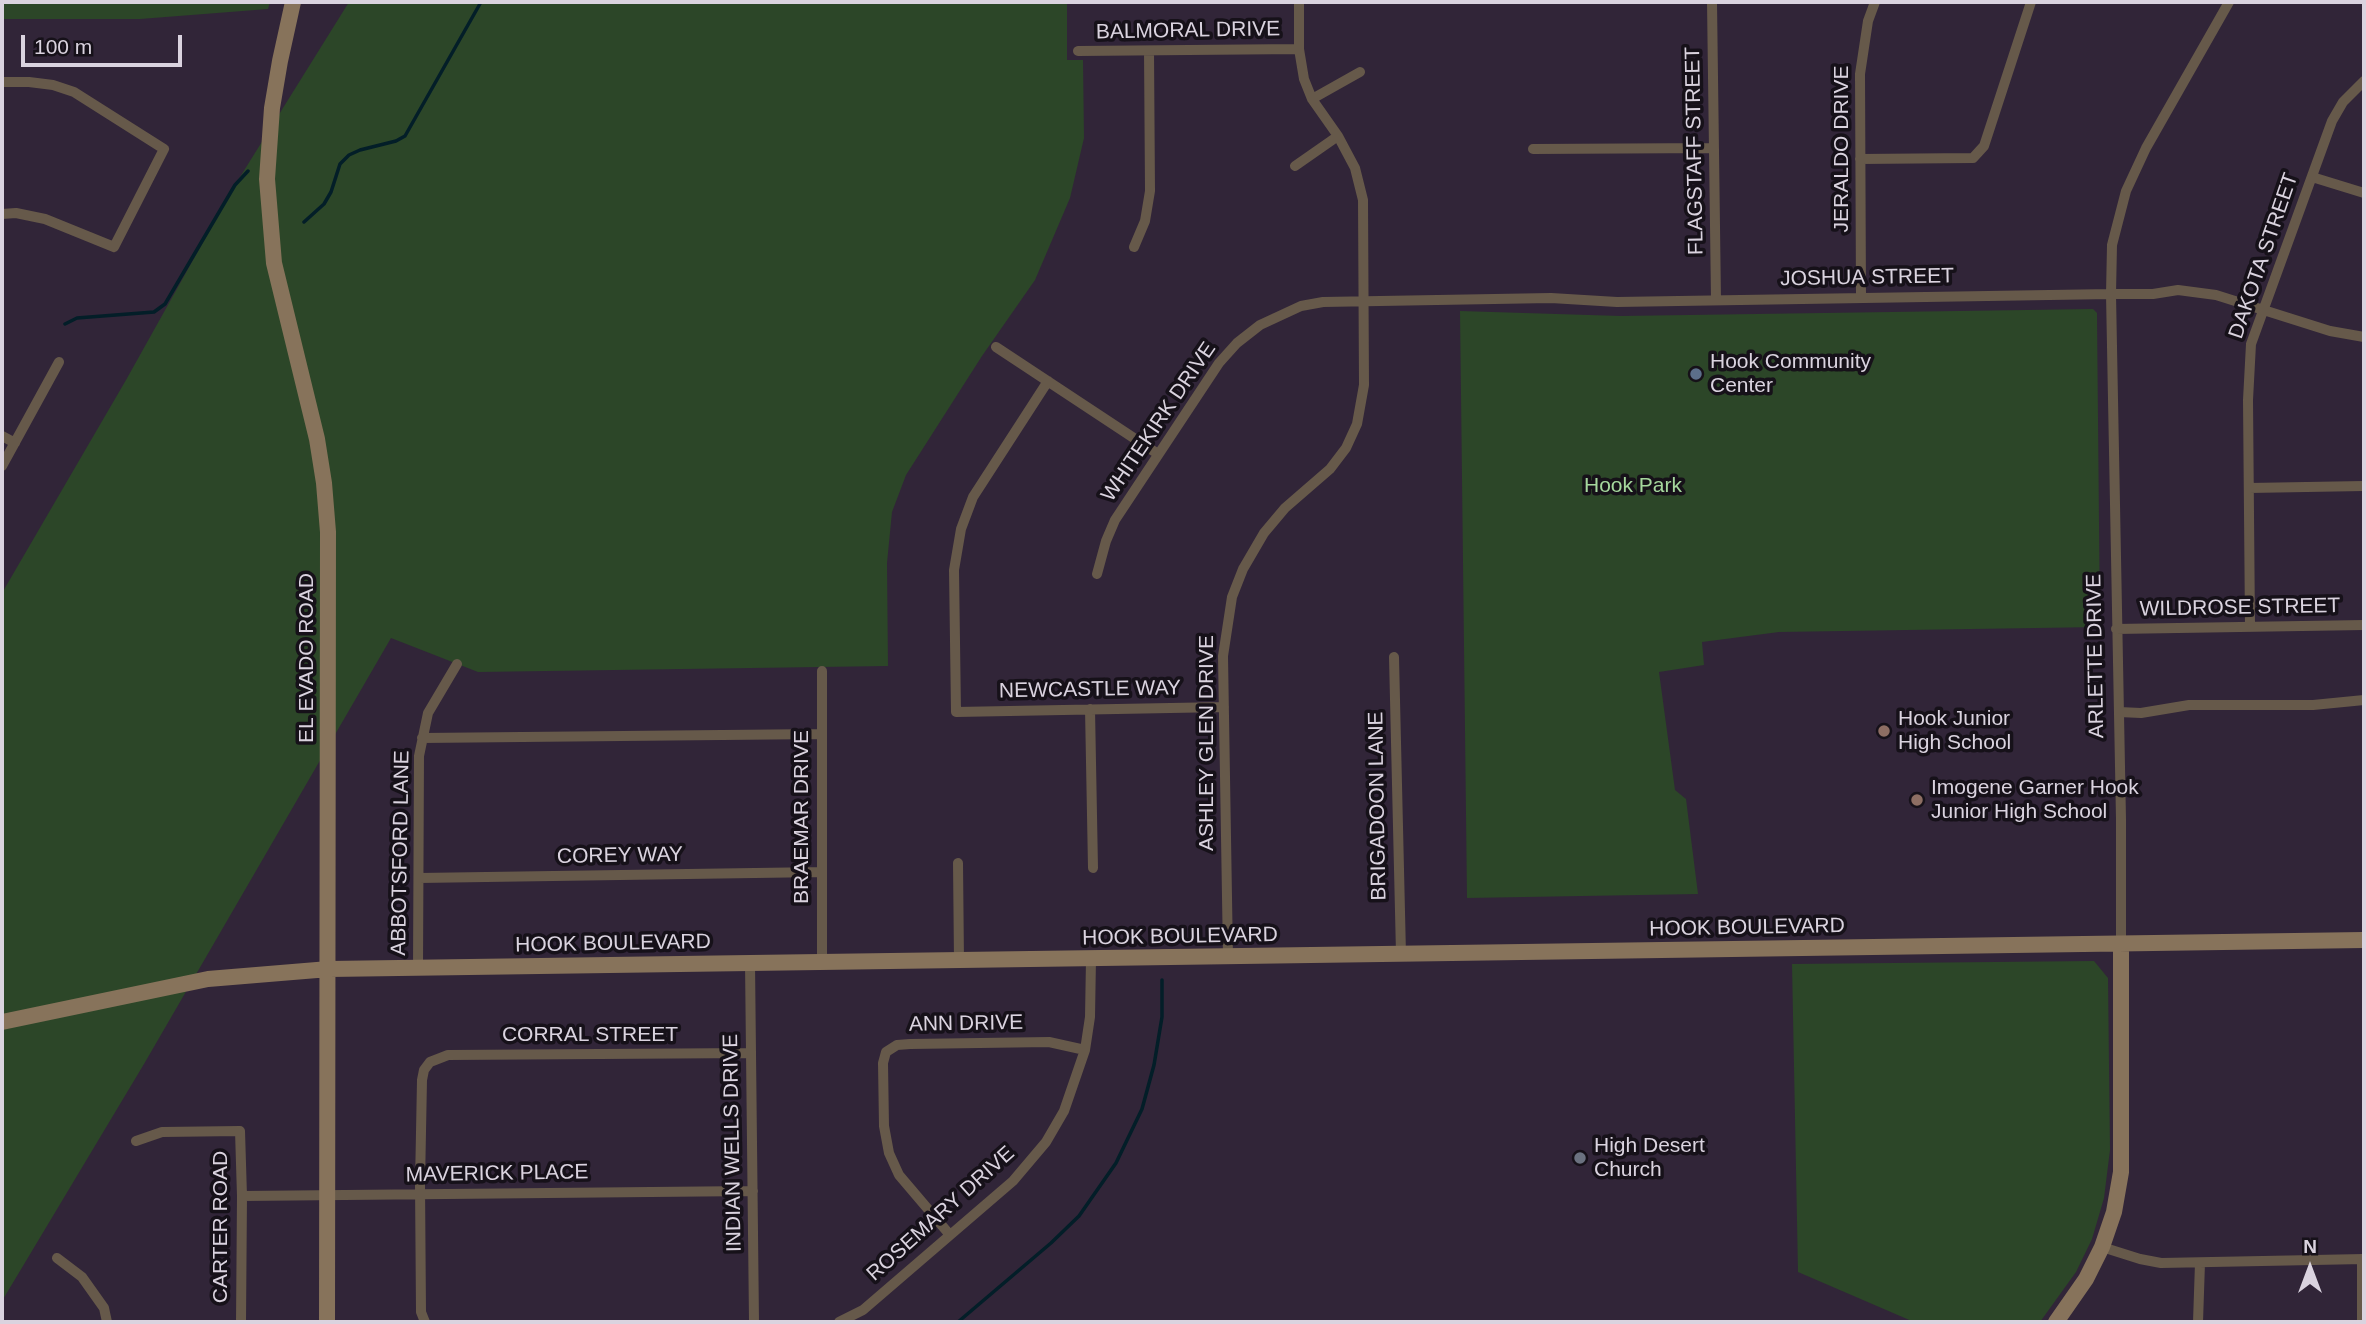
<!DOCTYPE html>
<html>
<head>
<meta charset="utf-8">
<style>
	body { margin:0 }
	#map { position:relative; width:2366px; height:1324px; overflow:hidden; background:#312538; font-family:Helvetica,sans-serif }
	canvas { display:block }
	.frame { position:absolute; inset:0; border:4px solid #dad3df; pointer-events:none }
	.north { position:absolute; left:2275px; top:1233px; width:70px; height:70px; -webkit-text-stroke:5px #161119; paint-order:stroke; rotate:0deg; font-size:19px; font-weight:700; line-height:28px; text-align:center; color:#dad3df }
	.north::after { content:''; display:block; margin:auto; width:24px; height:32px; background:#dad3df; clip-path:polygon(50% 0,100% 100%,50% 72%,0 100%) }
	.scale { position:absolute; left:21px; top:35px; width:161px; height:32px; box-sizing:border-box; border:4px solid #dad3df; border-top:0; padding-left:9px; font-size:21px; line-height:24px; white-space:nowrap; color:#dad3df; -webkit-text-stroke:5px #161119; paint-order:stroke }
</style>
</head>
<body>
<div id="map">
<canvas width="2366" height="1324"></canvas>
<div class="frame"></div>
<div class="north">N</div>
<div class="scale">100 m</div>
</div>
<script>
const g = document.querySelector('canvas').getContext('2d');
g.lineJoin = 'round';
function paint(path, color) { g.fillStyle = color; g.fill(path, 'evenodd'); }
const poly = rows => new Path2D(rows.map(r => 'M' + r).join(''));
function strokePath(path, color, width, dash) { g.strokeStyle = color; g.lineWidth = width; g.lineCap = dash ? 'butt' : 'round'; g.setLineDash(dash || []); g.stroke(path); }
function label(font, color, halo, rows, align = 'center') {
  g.font = font + ' Helvetica,sans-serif'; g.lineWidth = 7; g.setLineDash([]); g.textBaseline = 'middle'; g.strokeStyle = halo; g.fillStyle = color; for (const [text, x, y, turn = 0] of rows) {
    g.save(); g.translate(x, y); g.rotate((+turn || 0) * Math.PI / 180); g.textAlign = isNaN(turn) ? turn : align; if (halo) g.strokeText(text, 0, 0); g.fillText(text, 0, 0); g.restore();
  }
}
paint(poly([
	[2,2,270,2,268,9,140,19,2,19],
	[349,2,1067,2,1067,60,1083,60,1084,138,1070,198,1035,280,982,356,906,475,892,512,887,563,888,666,478,672,391,638,144,1064,2,1301,2,593,126,380,235,185],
	[2093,309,2097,313,2100,627,1779,632,1702,642,1704,665,1659,672,1675,790,1686,799,1698,894,1467,898,1460,311,1621,316],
	[2094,961,2108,978,2110,1150,2104,1198,2092,1239,2076,1272,2040,1322,1914,1322,1798,1272,1792,964]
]), '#2c4628');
strokePath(poly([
	[304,222,324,204,331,192,340,164,349,155,360,150,396,141,405,136,481,2],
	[65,324,77,318,154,312,165,304,235,185,248,171],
	[958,1322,1051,1243,1079,1216,1116,1163,1142,1109,1154,1065,1162,1017,1162,980]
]), '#031e28', 3.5);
strokePath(poly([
	[1712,2,1716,300],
	[1078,51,1299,49],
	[2,82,29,82,53,85,74,92,164,149,114,247,45,219,16,213,2,214],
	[1312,99,1360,72],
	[1533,149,1714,148],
	[1860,159,1973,158,1984,146,2031,2],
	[1295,166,1338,136],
	[2312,177,2364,193],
	[1134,247,1145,221,1150,191,1149,51],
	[1861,297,1860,74,1868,21,1875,2],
	[996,347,1158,454],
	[1048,381,973,497,961,529,954,570,956,712,1224,707],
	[2,436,15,443],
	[2,466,59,362],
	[2249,488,2364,486],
	[1097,574,1106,541,1115,520,1219,363,1237,343,1260,325,1301,306,1323,302,1551,298,1617,302,2111,294,2153,294,2178,290,2216,295,2330,331,2364,337],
	[2250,627,2248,400,2251,344,2332,121,2343,102,2364,81],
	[2116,629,2364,625],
	[1394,657,1401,954],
	[1090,709,1093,868],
	[2119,712,2141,713,2189,705,2313,705,2364,700],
	[422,738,822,734],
	[958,863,959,961],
	[419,878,822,872],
	[2121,944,2121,819,2111,294,2112,245,2126,191,2146,148,2229,2],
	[1228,957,1223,656,1232,597,1243,569,1264,533,1285,508,1330,469,1346,448,1357,424,1364,385,1363,200,1355,168,1338,136,1312,99,1304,79,1299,49,1299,2],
	[750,963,754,1322],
	[822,963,822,671],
	[418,967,419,756,428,713,457,664],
	[136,1141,162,1132,240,1131,242,1196,241,1322],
	[242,1196,753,1191],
	[950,1235,899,1175,889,1153,884,1126,883,1063,886,1052,897,1045,910,1044,1049,1042,1085,1050],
	[2102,1247,2140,1259,2161,1263,2364,1259],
	[57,1258,82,1277,104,1308,107,1322],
	[2362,1259,2362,1322],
	[425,1322,421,1312,420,1184,422,1080,424,1070,430,1062,448,1055,751,1053],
	[839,1322,863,1310,1013,1181,1046,1142,1064,1111,1085,1050,1090,1017,1091,959],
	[2198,1322,2200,1263]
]), '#66594a', 10);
strokePath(poly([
	[293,2,280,61,272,108,267,179,274,263,317,439,324,483,328,532,327,1322],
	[2,1022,208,979,329,969,2364,940],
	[2056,1322,2086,1279,2102,1247,2114,1212,2121,1172,2121,944]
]), '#87735b', 16);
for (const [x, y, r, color] of [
	[1696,374,7,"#5c6f8a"],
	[1884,731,7,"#8d6e63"],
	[1917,800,7,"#8d6e63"],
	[1580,1158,7,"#6b7280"]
]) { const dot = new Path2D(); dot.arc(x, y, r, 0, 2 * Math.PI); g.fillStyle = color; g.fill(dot); strokePath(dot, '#161119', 2.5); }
label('21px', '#dad3df', '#161119', [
	["BALMORAL DRIVE",1188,31,-1],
	["JERALDO DRIVE",1842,149,-90],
	["FLAGSTAFF STREET",1695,151,-91],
	["DAKOTA STREET",2264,256,-71],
	["JOSHUA STREET",1867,278,-1],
	["WHITEKIRK DRIVE",1159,422,-56],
	["WILDROSE STREET",2240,608,-1],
	["ARLETTE DRIVE",2096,656,-91],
	["EL EVADO ROAD",307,658,-90],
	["NEWCASTLE WAY",1090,690,-1],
	["ASHLEY GLEN DRIVE",1207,743,-90],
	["BRIGADOON LANE",1378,806,-91],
	["BRAEMAR DRIVE",802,817,-90],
	["ABBOTSFORD LANE",401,853,-89],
	["COREY WAY",620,856,-1],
	["HOOK BOULEVARD",1747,928,-1],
	["HOOK BOULEVARD",1180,937,-1],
	["HOOK BOULEVARD",613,944,-1],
	["ANN DRIVE",966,1024,-1],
	["CORRAL STREET",590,1035],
	["INDIAN WELLS DRIVE",733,1143,-91],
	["MAVERICK PLACE",497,1174,-1],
	["ROSEMARY DRIVE",941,1214,-42],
	["CARTER ROAD",221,1227,-90]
]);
label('21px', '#dad3df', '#161119', [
	["Hook Community",1710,362],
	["Center",1710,386],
	["Hook Junior",1898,719],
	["High School",1898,743],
	["Imogene Garner Hook",1931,788],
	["Junior High School",1931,812],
	["High Desert",1594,1146],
	["Church",1594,1170]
], 'left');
label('21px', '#a5d79d', '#161119', [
	["Hook Park",1633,486]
]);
</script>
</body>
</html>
